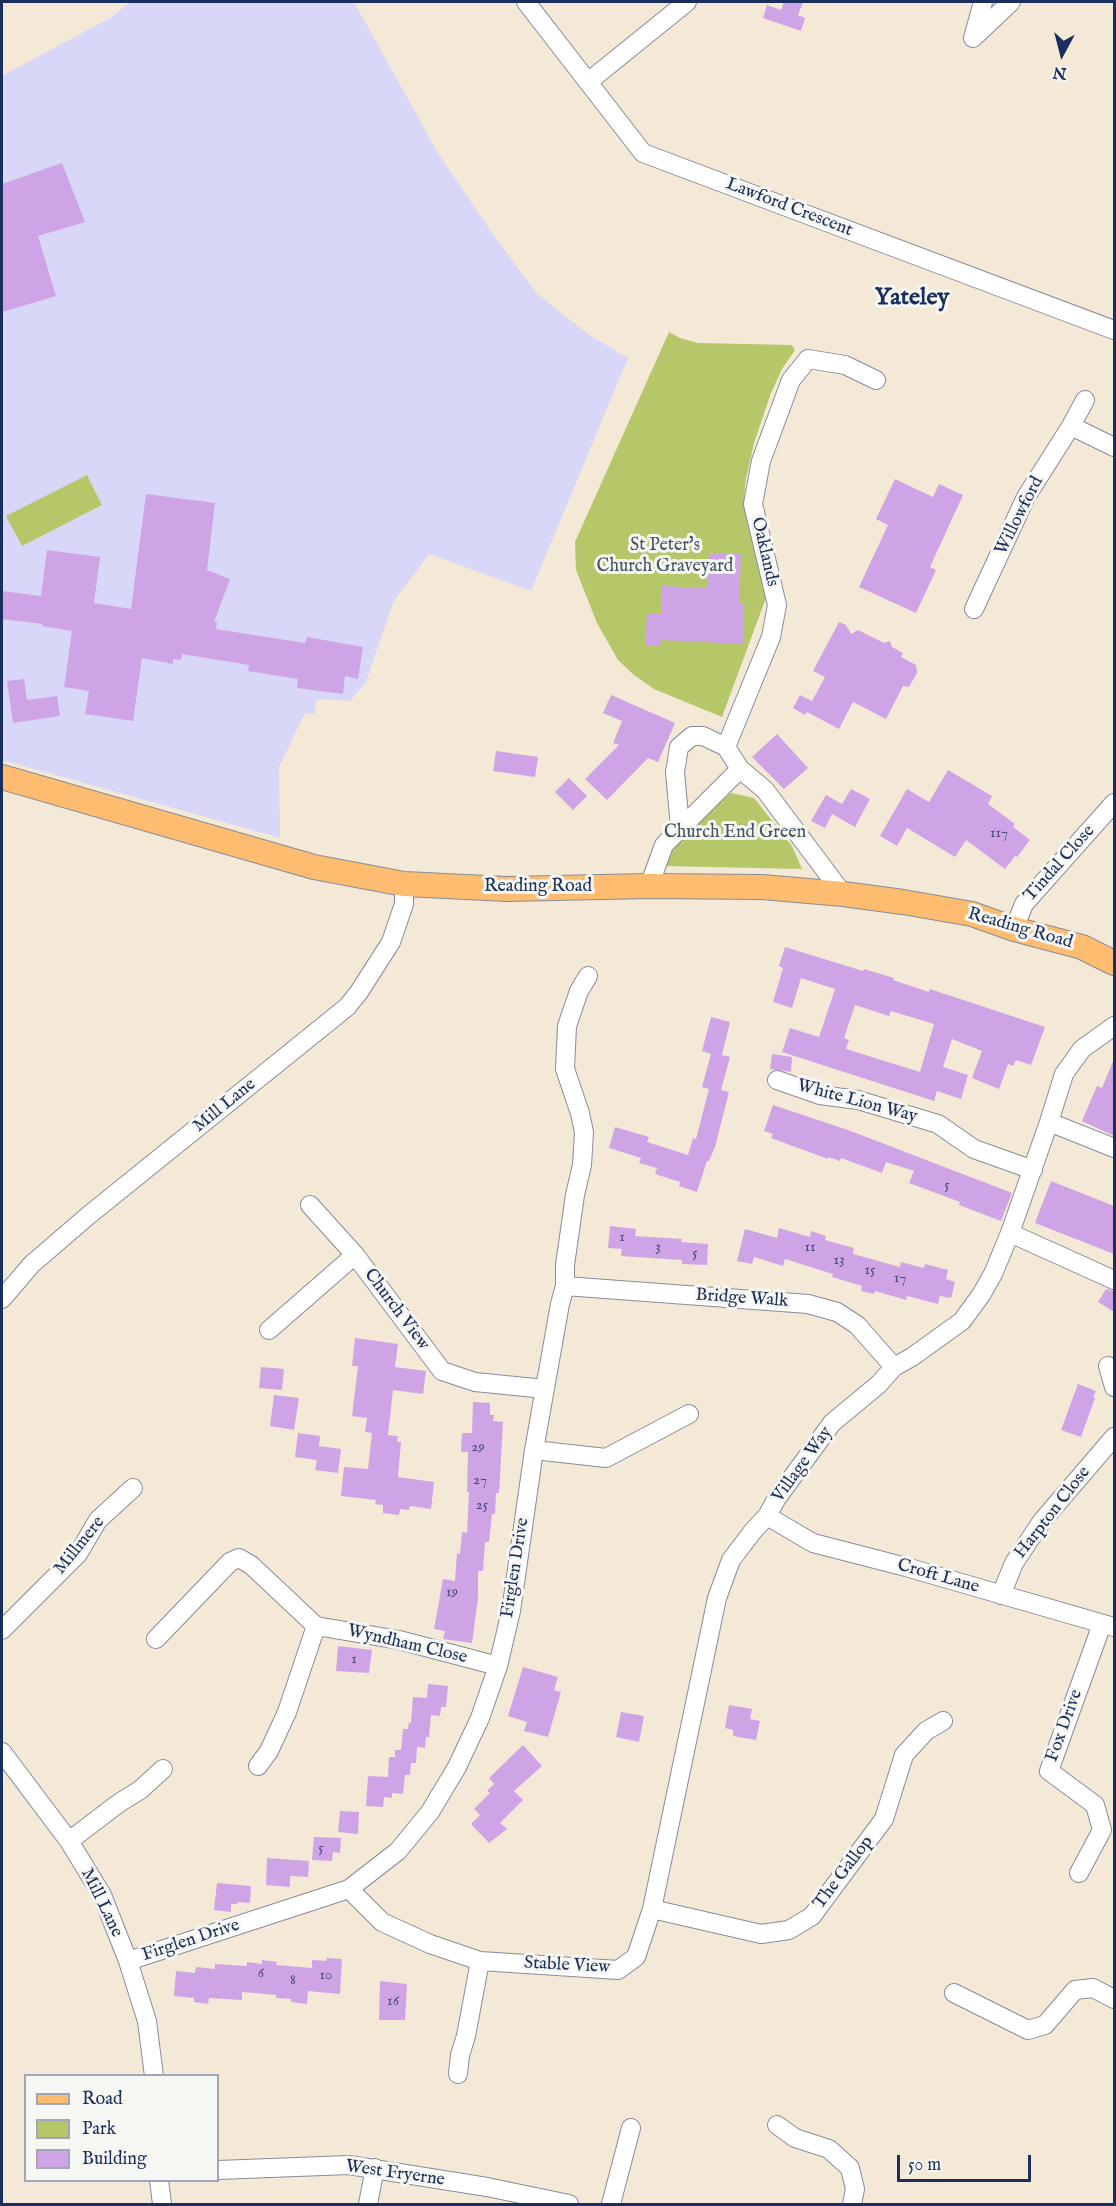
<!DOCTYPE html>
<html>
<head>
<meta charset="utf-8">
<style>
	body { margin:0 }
	#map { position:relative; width:1116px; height:2206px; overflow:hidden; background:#f3e9d6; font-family:"IM FELL English",serif }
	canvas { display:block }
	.frame { position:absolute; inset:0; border:3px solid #1b2f5e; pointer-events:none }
	.legend { position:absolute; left:24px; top:2074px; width:195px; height:108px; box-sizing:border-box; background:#f6f6f2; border:2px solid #9ea6b7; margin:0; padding:8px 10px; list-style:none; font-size:18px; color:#1b2f5e }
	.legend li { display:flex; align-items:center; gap:12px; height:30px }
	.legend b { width:30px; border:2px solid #9ea6b7 }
	.north { position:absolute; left:1032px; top:24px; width:60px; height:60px; -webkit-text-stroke:4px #f6f6f2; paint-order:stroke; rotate:187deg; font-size:16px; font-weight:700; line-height:24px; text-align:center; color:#1b2f5e }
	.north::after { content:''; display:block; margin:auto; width:21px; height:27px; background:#1b2f5e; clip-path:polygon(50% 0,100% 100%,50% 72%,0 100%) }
	.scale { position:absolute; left:897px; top:2155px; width:134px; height:27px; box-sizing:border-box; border:3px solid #1b2f5e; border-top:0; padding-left:8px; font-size:18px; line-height:21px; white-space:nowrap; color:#1b2f5e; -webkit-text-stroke:4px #f6f6f2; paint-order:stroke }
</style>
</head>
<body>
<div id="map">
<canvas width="1116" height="2206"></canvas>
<div class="frame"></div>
<ul class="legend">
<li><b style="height:8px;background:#fdbc70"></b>Road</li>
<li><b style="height:16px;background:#b6c76a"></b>Park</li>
<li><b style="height:16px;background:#cfa4e7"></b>Building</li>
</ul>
<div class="north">N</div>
<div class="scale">50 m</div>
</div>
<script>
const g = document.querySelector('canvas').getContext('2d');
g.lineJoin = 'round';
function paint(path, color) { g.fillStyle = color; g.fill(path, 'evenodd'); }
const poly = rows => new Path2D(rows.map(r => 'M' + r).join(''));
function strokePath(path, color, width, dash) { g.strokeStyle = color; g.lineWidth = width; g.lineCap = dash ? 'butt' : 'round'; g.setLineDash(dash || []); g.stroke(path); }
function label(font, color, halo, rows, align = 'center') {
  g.font = font + ' "IM FELL English",serif'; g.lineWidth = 6; g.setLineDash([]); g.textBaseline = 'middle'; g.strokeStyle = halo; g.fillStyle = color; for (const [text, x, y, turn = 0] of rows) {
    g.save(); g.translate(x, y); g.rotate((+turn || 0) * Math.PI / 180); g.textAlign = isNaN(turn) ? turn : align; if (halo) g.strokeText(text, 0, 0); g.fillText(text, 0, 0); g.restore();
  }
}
paint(poly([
	[130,2,354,2,438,153,490,230,537,294,591,336,628,358,531,591,429,554,393,602,366,682,350,701,317,699,314,714,305,713,279,767,280,838,2,760,2,76,112,17]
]), '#d9d7f7');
paint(poly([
	[669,332,680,338,698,343,792,345,795,350,782,369,771,393,754,443,746,479,744,498,746,517,767,595,722,717,654,689,634,675,618,660,597,623,576,570,575,542],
	[87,475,102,505,22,546,6,516],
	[731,793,754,798,792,846,802,869,663,866,665,856,703,814]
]), '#b6c76a');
paint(poly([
	[784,2,803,2,798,15,805,18,801,31,763,18,767,5,781,10],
	[62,163,85,222,38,236,56,296,2,312,2,184],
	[895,479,933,497,939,484,963,495,930,567,936,570,916,613,859,587,888,525,876,519],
	[146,494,215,503,207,570,230,579,214,622,217,622,216,629,305,643,307,637,363,647,358,679,345,676,343,694,297,688,298,679,248,671,249,665,182,654,181,660,173,659,173,664,142,658,133,721,85,714,89,691,64,687,72,631,42,626,42,624,2,619,2,591,41,596,47,550,100,557,94,603,131,609],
	[709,553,741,554,739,603,744,603,743,644,661,640,660,646,645,645,647,613,661,613,662,586,707,588],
	[839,622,846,625,851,634,858,630,884,643,890,641,892,647,903,653,901,657,916,665,917,673,909,687,903,686,886,719,853,702,839,729,807,712,805,715,793,708,800,695,812,701,825,677,813,671],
	[24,679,27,700,57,696,60,716,13,723,7,681],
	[611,695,675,723,658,762,648,758,607,800,585,779,619,745,613,743,622,721,603,713],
	[777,734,808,768,784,789,752,757],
	[496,751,538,757,535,777,493,771],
	[948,770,992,796,988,804,1015,824,1013,827,1030,840,1017,857,1015,856,1005,869,966,840,955,857,907,828,897,846,880,836,907,789,929,802],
	[569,778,587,796,573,810,555,792],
	[851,789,870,799,855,827,832,814,825,828,811,821,826,795,842,804],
	[785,947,863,971,864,969,894,978,893,980,929,992,930,989,1045,1027,1031,1065,1016,1060,1013,1066,1008,1064,999,1089,972,1078,982,1051,952,1039,943,1067,968,1075,961,1099,937,1091,934,1101,782,1052,790,1028,819,1037,835,989,801,978,792,1008,773,1002,783,968,779,966],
	[855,1005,889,1016,891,1011,934,1024,920,1072,846,1049,849,1040,844,1038],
	[711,1017,730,1022,722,1055,730,1057,721,1090,729,1092,715,1147,709,1161,707,1161,697,1192,679,1186,680,1182,655,1174,657,1168,639,1163,641,1158,609,1148,615,1127,649,1137,647,1142,688,1155,693,1138,696,1139,709,1089,702,1087,711,1054,702,1051],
	[772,1054,792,1057,791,1072,770,1069],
	[1114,1059,1114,1136,1082,1121,1097,1086,1102,1088],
	[773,1105,848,1130,1012,1193,1001,1221,959,1205,960,1202,909,1183,914,1171,886,1162,882,1173,841,1158,840,1161,828,1157,828,1159,771,1138,773,1134,764,1131],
	[1051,1181,1114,1206,1114,1254,1035,1223],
	[610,1226,636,1229,635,1236,682,1239,681,1242,708,1244,707,1265,682,1264,682,1260,621,1256,622,1249,608,1248],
	[779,1228,810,1237,811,1231,826,1236,825,1240,854,1248,853,1254,900,1267,901,1262,924,1268,925,1264,948,1270,946,1279,955,1282,951,1298,940,1296,938,1304,907,1296,906,1300,875,1291,874,1294,861,1291,862,1286,832,1277,833,1274,785,1259,783,1266,754,1257,752,1264,737,1261,745,1229,777,1238],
	[1106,1289,1114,1291,1114,1312,1098,1302],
	[355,1338,398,1344,395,1367,426,1371,423,1394,393,1390,388,1435,398,1436,397,1442,401,1442,398,1477,434,1482,431,1509,410,1506,409,1510,400,1509,399,1515,383,1513,383,1505,375,1504,376,1500,341,1496,344,1467,368,1469,372,1433,365,1432,367,1418,352,1416,358,1366,352,1366],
	[261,1367,284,1369,282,1390,259,1388],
	[1078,1384,1096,1391,1093,1397,1095,1398,1081,1437,1061,1430],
	[274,1395,299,1398,294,1430,270,1426],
	[473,1402,490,1403,490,1415,494,1415,493,1421,503,1422,499,1493,496,1493,495,1514,492,1514,489,1542,485,1542,483,1571,478,1571,478,1598,472,1643,443,1639,445,1631,434,1629,443,1579,455,1581,457,1553,460,1554,462,1532,467,1533,469,1492,467,1492,468,1452,461,1452,462,1433,472,1433],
	[298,1433,320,1436,319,1446,341,1449,338,1473,315,1470,317,1460,295,1457],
	[338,1646,372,1650,369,1673,336,1671],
	[523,1667,558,1677,554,1690,561,1692,548,1737,524,1731,527,1722,508,1716],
	[428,1684,448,1686,446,1707,441,1707,440,1716,431,1715,429,1737,426,1737,425,1748,417,1747,416,1763,411,1763,410,1775,405,1775,403,1794,392,1793,392,1798,384,1797,383,1807,366,1806,368,1776,388,1777,389,1757,395,1757,395,1750,401,1750,403,1729,408,1729,409,1722,411,1723,413,1697,427,1698],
	[729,1705,752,1709,750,1719,760,1721,756,1740,733,1736,733,1730,725,1728],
	[621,1712,644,1716,639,1742,616,1737],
	[523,1745,542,1766,514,1791,523,1800,500,1823,507,1829,489,1843,471,1824,480,1815,474,1809,490,1793,487,1791,494,1784,489,1778],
	[340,1811,359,1812,358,1834,338,1832],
	[314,1837,341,1838,340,1853,333,1852,332,1861,312,1860],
	[267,1858,309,1861,308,1877,290,1876,290,1887,266,1885],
	[217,1883,251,1886,250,1903,237,1902,237,1904,231,1904,231,1912,214,1910],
	[327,1958,342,1959,340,1994,308,1991,307,2004,291,2002,291,1999,276,1998,276,1995,242,1992,242,2000,209,1998,208,2004,194,2002,194,1998,174,1996,176,1971,195,1973,196,1967,215,1969,215,1964,247,1966,247,1962,262,1964,262,1960,277,1962,276,1965,312,1968,312,1960,326,1961],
	[380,1981,407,1984,405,2020,379,2020]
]), '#cfa4e7');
const minor = poly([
	[526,2,643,153,1114,330],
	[983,2,973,38,1011,2],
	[588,82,687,2],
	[1071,426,1085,400],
	[974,609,1026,497,1071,426,1114,447],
	[680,827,675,772,679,747,692,736,703,736,726,747],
	[649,886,664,845,740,769],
	[843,894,765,790,740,769,726,747,771,637,777,605,753,504,761,461,791,380,808,359,845,365,876,380],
	[1014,929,1024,904,1114,803],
	[777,1080,820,1095,858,1100,938,1124,974,1149,1033,1170],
	[1049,1122,1114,1148],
	[310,1205,355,1255],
	[1010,1233,1114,1280],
	[565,1286,808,1304,837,1312,857,1325,894,1367],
	[2,1299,32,1264,89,1215,347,1007,359,992,391,942,404,904,404,884],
	[269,1330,355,1255,442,1371,475,1382,545,1389],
	[1108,1366,1114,1387],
	[534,1450,606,1458,689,1414],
	[767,1516,813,1543,906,1567,1114,1627],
	[1001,1595,1014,1563,1042,1521,1114,1437],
	[2,1630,78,1554,98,1520,133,1488],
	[156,1639,230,1562,239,1558,251,1565,316,1626,399,1640,498,1666],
	[2,1752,69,1841,102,1895,128,1961,147,2021,154,2076],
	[258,1766,269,1751,287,1712,316,1626],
	[69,1841,119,1803,140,1790,163,1769],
	[1079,1873,1102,1830,1095,1805,1049,1771,1102,1624],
	[349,1889,382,1922,430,1944,480,1961,618,1970,636,1957,652,1909,717,1598,731,1560,753,1531,767,1516,777,1498,832,1423,879,1384,894,1367,912,1357,962,1321,981,1295,993,1274,1010,1233,1049,1122,1064,1074,1082,1049,1114,1026],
	[652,1909,761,1934,789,1930,812,1916,884,1819,904,1755,926,1731,943,1721],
	[128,1961,349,1889,398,1851,430,1812,457,1767,480,1718,498,1666,511,1611,534,1450,560,1304,565,1286,565,1265,575,1195,582,1165,584,1132,580,1113,565,1069,567,1026,579,991,588,976],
	[954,1993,1028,2030,1045,2025,1075,1990,1093,1988,1114,1999],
	[458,2074,460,2055,466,2036,480,1961],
	[777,2125,795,2138,829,2149,850,2168,855,2189,852,2204],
	[218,2170,349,2165,487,2187,569,2204],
	[159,2180,162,2204],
	[368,2204,375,2168],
	[611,2204,631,2128]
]);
const major = poly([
	[2,777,314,867,404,884,507,889,649,886,762,887,843,894,903,902,972,914,1014,929,1082,947,1114,963]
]);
strokePath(minor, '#878c9a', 20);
strokePath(major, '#878c9a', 26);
strokePath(minor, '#fff', 18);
strokePath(major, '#fdbc70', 24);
label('15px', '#484c80', null, [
	["117",999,834],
	["5",947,1186],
	["1",622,1238],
	["3",658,1248],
	["11",810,1248],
	["5",695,1254],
	["13",839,1261],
	["15",870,1271],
	["17",900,1279],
	["29",478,1448],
	["27",480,1481],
	["25",482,1506],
	["19",452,1593],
	["1",354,1660],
	["5",321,1849],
	["6",261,1974],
	["10",326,1976],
	["8",293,1981],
	["16",393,2002]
]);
label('18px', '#1b2f5e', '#f6f6f2', [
	["Lawford Crescent",789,208,21],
	["Willowford",1020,516,-63],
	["Oaklands",764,552,77],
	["Tindal Close",1060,864,-48],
	["Reading Road",538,887],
	["Reading Road",1020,929,16],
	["White Lion Way",857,1102,15],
	["Mill Lane",225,1106,-39],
	["Bridge Walk",742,1299,4],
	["Church View",396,1310,53],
	["Village Way",803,1465,-54],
	["Harpton Close",1053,1513,-52],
	["Millmere",80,1546,-51],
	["Firglen Drive",516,1568,-81],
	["Croft Lane",938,1577,16],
	["Wyndham Close",407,1645,13],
	["Fox Drive",1065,1726,-70],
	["The Gallop",844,1873,-53],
	["Mill Lane",101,1903,64],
	["Firglen Drive",191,1941,-18],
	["Stable View",567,1966,3],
	["West Fryerne",395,2174,8]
]);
label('18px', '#425561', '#f6f6f2', [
	["St Peter's",665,546],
	["Church Graveyard",665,567],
	["Church End Green",735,833]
]);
label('bold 24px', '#1b2f5e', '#f6f6f2', [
	["Yateley",912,299]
]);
</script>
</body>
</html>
